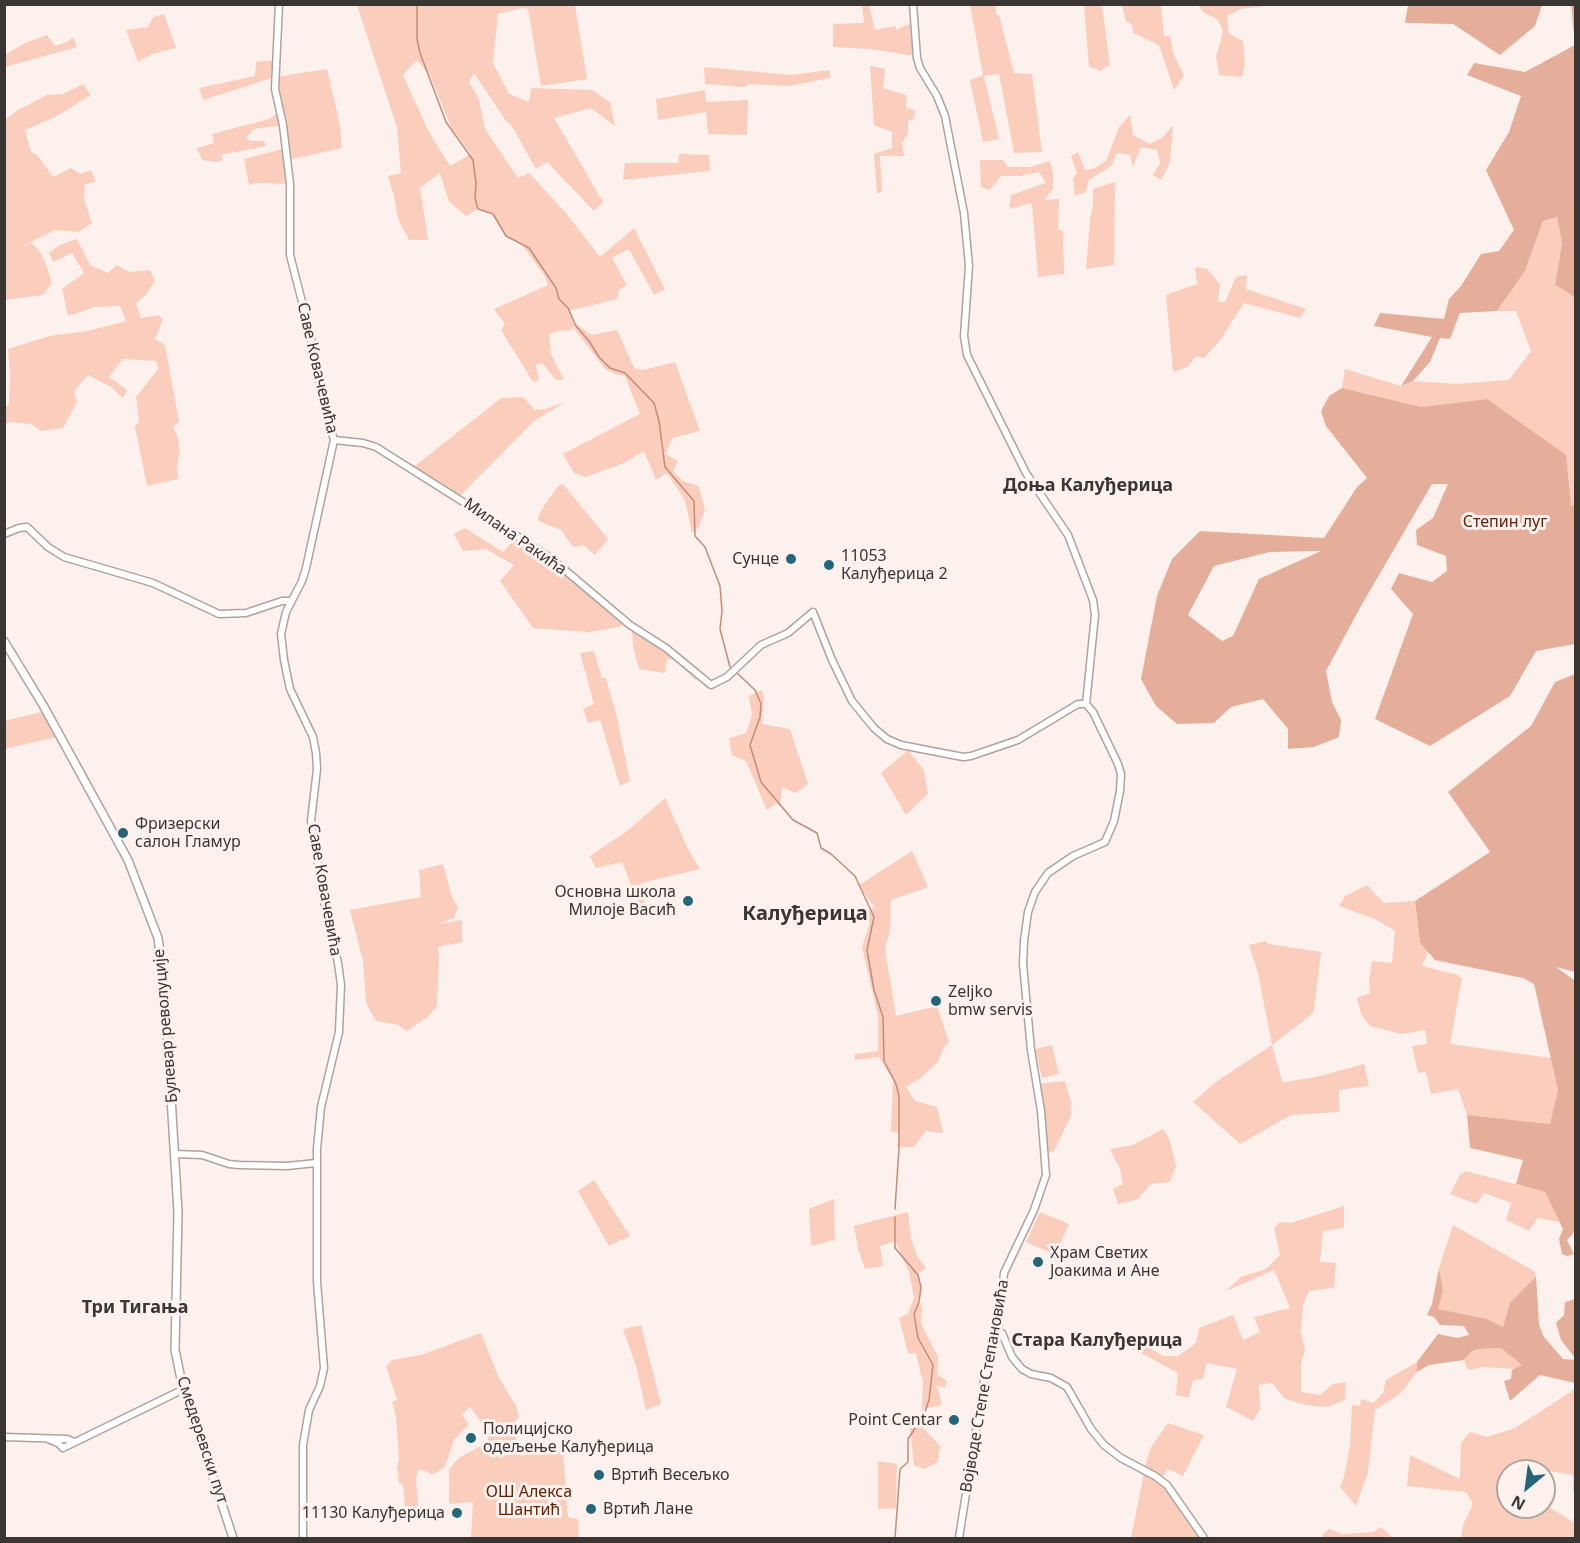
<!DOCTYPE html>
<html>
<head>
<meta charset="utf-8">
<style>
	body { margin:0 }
	#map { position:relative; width:1580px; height:1543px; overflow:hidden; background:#fcf1ed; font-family:"Noto Sans",sans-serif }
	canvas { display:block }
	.frame { position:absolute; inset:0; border:6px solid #3a3634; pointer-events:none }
	.north { position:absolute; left:1496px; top:1459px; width:60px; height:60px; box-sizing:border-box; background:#fcf1ed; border:2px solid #aea6a3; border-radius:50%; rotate:209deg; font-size:16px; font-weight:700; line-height:24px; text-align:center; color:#3a3634 }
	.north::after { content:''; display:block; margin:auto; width:21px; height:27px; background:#246579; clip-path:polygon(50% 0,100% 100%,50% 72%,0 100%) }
</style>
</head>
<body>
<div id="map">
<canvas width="1580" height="1543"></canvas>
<div class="frame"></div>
<div class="north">N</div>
</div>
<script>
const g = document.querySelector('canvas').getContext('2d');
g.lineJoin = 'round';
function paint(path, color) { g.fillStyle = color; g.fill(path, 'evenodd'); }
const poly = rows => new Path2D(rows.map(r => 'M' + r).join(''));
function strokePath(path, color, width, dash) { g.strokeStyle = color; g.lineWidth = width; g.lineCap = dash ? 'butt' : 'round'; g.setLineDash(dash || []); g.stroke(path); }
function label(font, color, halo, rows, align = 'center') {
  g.font = font + ' "Noto Sans",sans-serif'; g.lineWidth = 6; g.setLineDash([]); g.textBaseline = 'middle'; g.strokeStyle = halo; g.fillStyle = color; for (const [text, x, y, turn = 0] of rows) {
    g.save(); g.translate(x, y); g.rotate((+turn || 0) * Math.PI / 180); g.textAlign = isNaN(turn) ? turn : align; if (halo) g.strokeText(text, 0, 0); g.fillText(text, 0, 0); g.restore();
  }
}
paint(poly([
	[357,5,575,5,587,79,541,86,528,9,522,8,498,14,493,63,509,94,529,102,531,88,592,90,610,102,615,126,591,108,554,118,603,202,594,211,547,162,536,169,512,126,506,121,474,73,469,82,479,99,485,129,518,178,529,173,565,212,600,257,634,228,665,289,654,295,629,249,612,258,627,285,619,290,617,299,569,311,575,323,591,335,617,330,634,368,643,370,675,362,700,431,672,438,666,454,678,461,673,471,683,481,699,486,705,510,699,527,692,533,685,500,667,473,656,480,644,451,624,463,586,477,574,473,563,454,640,414,625,376,615,374,605,369,573,327,570,331,560,330,549,335,551,354,564,380,556,380,542,363,536,365,539,380,533,382,501,330,505,324,494,309,548,285,544,275,521,243,506,236,493,214,478,209,466,216,449,202,440,173,420,188,428,240,409,240,398,219,394,196,388,176,401,173,397,128],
	[417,60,430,76,451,127,471,154,450,166,428,130,403,75],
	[839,5,869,5,875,30,896,26,896,30,915,21,917,56,869,49,833,47,833,24,864,23,862,5],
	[970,5,996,5,996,15,999,15,1014,73,1032,74,1042,152,1014,153,999,74,984,76,999,139,983,142,970,80,983,75],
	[1084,5,1102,5,1110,65,1098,72,1098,69,1089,67],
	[1122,5,1161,5,1164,36,1170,36,1173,53,1184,75,1174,90,1159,45,1133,33,1132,24,1126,22],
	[1198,5,1289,5,1273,5,1241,9,1227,16,1229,34,1243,41,1245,63,1242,77,1219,75,1216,57,1223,31,1218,20,1203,12],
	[164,14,176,48,152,54,138,62,126,30,148,27,153,17],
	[47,35,55,46,67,42,73,37,77,47,5,67,5,55,23,44],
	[276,60,276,77,327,69,340,125,342,148,288,160,290,184,256,183,249,185,244,159,286,148,283,125,254,129,246,138,251,141,264,141,266,146,221,155,223,160,216,162,202,160,197,148,214,143,212,134,269,119,280,111,275,77,203,100,199,88,255,76,256,62],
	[870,66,885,69,883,88,906,95,906,108,915,110,914,119,908,121,908,134,902,143,904,156,880,156,882,192,877,193,874,154,892,148,892,132,874,125],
	[704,67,791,75,830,70,830,78,789,86,749,84,744,87,705,84],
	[83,84,91,95,57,116,25,130,31,152,38,156,53,177,71,168,80,174,91,170,96,182,85,184,84,199,92,223,79,232,55,230,20,248,32,243,38,249,45,261,52,283,43,295,5,300,5,120,16,111,47,95,63,94],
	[705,90,706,102,748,100,747,135,708,134,706,112,658,120,656,99],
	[1130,115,1133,135,1150,144,1163,137,1173,125,1170,163,1161,180,1153,175,1160,163,1157,150,1141,147,1133,167,1130,155,1117,153,1111,166,1089,180,1086,192,1075,196,1073,179,1077,173,1071,156,1078,152,1085,170,1093,169,1106,161,1119,127],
	[679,154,709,155,710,171,623,180,625,163,678,163],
	[980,160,1003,160,1008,167,1030,167,1050,161,1053,172,1053,189,1044,200,1059,199,1058,229,1063,231,1064,274,1038,277,1032,203,1009,209,1011,195,1046,183,1039,172,1020,176,1001,176,990,190,981,187],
	[1115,182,1114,265,1086,269,1090,220,1093,204,1093,189],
	[1557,217,1562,243,1555,285,1575,297,1575,505,1571,507,1487,399,1421,407,1342,388,1345,369,1401,386,1413,381,1457,384,1509,380,1531,351,1516,311,1497,311,1525,271,1543,221],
	[77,239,90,265,108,273,117,265,129,272,150,270,155,281,145,296,136,303,141,318,159,315,163,320,155,339,165,345,179,422,173,427,178,437,180,452,177,465,178,479,147,486,135,426,139,422,136,397,158,369,156,361,123,359,109,377,127,390,123,398,111,387,88,375,74,391,77,402,63,428,41,431,31,424,10,422,5,424,5,408,9,404,10,374,8,349,50,336,88,331,126,321,120,306,95,307,68,316,62,289,84,273,72,253,53,262,49,253,60,245],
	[1195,267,1207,269,1220,284,1218,302,1225,302,1236,277,1247,275,1246,289,1306,309,1300,318,1244,303,1219,342,1204,358,1196,356,1188,367,1173,372,1166,295,1197,284],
	[523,397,535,410,545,409,564,403,534,421,458,498,411,469,501,398],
	[563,484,608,539,595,555,583,545,573,547,561,530,539,521,538,517,544,506,558,486],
	[465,528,503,552,516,538,534,548,528,556,535,548,626,623,619,627,589,632,533,628,500,581,514,565,486,549,463,551,454,534],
	[634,629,692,670,697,681,674,660,667,659,665,673,639,669,633,646,632,631],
	[594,651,602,678,606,678,617,717,630,781,620,786,600,720,588,723,583,709,594,704,580,653],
	[762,690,764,696,762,724,790,729,808,784,796,793,782,787,780,807,777,803,767,810,746,761,732,755,729,738,746,733,752,715,749,696],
	[46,711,60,736,5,749,4,721],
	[908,750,924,770,928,794,906,815,881,773],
	[665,798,689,851,700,869,641,883,646,916,643,915,622,862,596,868,590,856,627,831],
	[912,851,928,887,891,900,890,931,885,949,896,1016,937,1006,949,1042,943,1049,938,1062,919,1079,906,1087,915,1101,937,1107,943,1133,926,1131,914,1147,897,1147,899,1133,891,1132,893,1080,879,1057,855,1060,855,1054,878,1051,878,1016,862,947,870,923,866,914,874,907,859,885],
	[443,864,452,897,458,907,454,918,439,924,462,920,462,942,438,947,439,957,437,1006,428,1017,407,1031,398,1025,376,1021,366,1003,363,961,350,910,421,897,419,870],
	[1367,885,1384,903,1415,901,1420,943,1428,952,1422,966,1458,975,1462,979,1450,1044,1551,1058,1558,1090,1550,1124,1467,1115,1458,1089,1431,1094,1426,1072,1418,1073,1412,1046,1427,1044,1425,1030,1401,1034,1370,1026,1361,1014,1357,998,1370,993,1369,982,1372,961,1392,963,1395,931,1375,919,1339,906,1345,896],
	[1265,941,1269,944,1321,952,1314,1010,1311,1015,1272,1045,1283,1084,1284,1082,1316,1077,1364,1064,1369,1086,1339,1090,1339,1112,1291,1115,1240,1144,1193,1102,1217,1081,1272,1045,1258,973,1249,945],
	[1052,1045,1059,1074,1042,1078,1035,1049],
	[1065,1081,1071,1102,1071,1116,1054,1151,1048,1153,1038,1084],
	[1163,1129,1169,1138,1176,1166,1170,1182,1151,1184,1138,1199,1118,1204,1113,1189,1123,1184,1120,1169,1110,1149,1133,1145],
	[1466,1171,1545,1192,1560,1222,1538,1218,1529,1231,1506,1220,1511,1203,1484,1193,1477,1204,1450,1194,1460,1175],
	[594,1180,630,1236,609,1246,578,1191],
	[834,1199,835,1240,811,1246,809,1209],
	[1344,1206,1344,1228,1323,1231,1320,1262,1336,1263,1334,1288,1309,1291,1303,1305,1301,1331,1305,1350,1301,1364,1301,1392,1320,1395,1333,1384,1346,1382,1345,1400,1328,1407,1307,1405,1285,1399,1272,1383,1259,1385,1260,1409,1253,1421,1226,1407,1237,1369,1207,1363,1203,1379,1193,1380,1189,1398,1176,1395,1178,1373,1143,1354,1111,1341,1134,1340,1164,1356,1178,1356,1196,1343,1199,1328,1233,1315,1243,1340,1260,1332,1254,1317,1290,1308,1274,1270,1226,1291,1241,1277,1266,1269,1280,1255,1274,1228,1280,1222,1291,1223],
	[908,1212,911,1238,917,1256,926,1268,918,1274,922,1289,919,1302,922,1306,921,1324,938,1357,937,1374,947,1381,945,1388,937,1385,942,1405,923,1409,922,1427,940,1446,938,1462,924,1469,914,1465,910,1429,922,1410,923,1383,916,1354,908,1353,899,1318,908,1314,914,1298,909,1272,895,1241,880,1246,883,1266,865,1269,858,1249,854,1226],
	[1040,1212,1069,1224,1055,1255,1026,1242],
	[1453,1225,1534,1271,1536,1275,1510,1304,1503,1327,1487,1319,1437,1309,1443,1290,1439,1268],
	[641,1325,661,1404,646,1410,636,1366,623,1329],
	[481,1333,498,1376,516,1406,519,1418,511,1425,522,1456,528,1453,563,1452,568,1517,578,1519,579,1538,471,1538,473,1502,449,1504,449,1469,459,1458,481,1446,488,1439,488,1432,470,1407,462,1415,469,1424,454,1440,445,1467,432,1475,421,1469,418,1471,416,1479,419,1515,406,1516,403,1485,399,1483,397,1467,399,1460,396,1416,392,1402,397,1400,386,1366,392,1360,421,1355],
	[1501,1348,1523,1365,1515,1369,1484,1367,1468,1370,1464,1360,1472,1351,1478,1349],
	[1417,1362,1417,1372,1400,1394,1375,1410,1368,1472,1356,1506,1340,1487,1344,1477,1350,1445,1352,1405,1360,1406,1361,1399,1373,1403,1383,1393,1386,1380],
	[1575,1389,1575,1494,1573,1492,1573,1475,1549,1471,1544,1475,1544,1471,1508,1471,1508,1507,1544,1507,1544,1504,1575,1523,1575,1538,1461,1538,1463,1525,1473,1504,1466,1492,1407,1486,1410,1455,1460,1479,1461,1443,1470,1432,1487,1437,1515,1428],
	[1168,1423,1204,1435,1183,1476,1168,1469,1160,1480,1144,1470,1151,1447],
	[878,1461,897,1464,896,1508,878,1509],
	[1144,1473,1158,1480,1171,1493,1201,1538,1131,1538],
	[1381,1527,1393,1538,1324,1538,1322,1535,1329,1529,1343,1534,1373,1532]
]), '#fbcdbc');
paint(poly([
	[1408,5,1408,4,1542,5,1535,26,1500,55,1453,24,1405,23],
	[1571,5,1576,5,1575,297,1555,285,1562,243,1557,217,1543,221,1525,271,1497,311,1460,313,1450,339,1440,338,1430,362,1413,381,1401,386,1432,337,1374,326,1380,313,1444,319,1449,299,1461,286,1481,254,1499,251,1514,230,1486,170,1509,132,1521,96,1467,75,1474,63,1525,72,1575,45],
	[1342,388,1421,407,1487,399,1566,455,1571,506,1575,505,1575,644,1536,651,1510,696,1430,746,1375,719,1413,614,1391,589,1399,573,1432,582,1447,571,1446,556,1417,545,1416,530,1433,518,1448,484,1432,484,1361,606,1326,671,1332,702,1341,720,1339,737,1314,747,1288,749,1288,729,1263,699,1231,707,1214,723,1177,724,1156,706,1141,679,1157,596,1172,559,1200,531,1324,538,1357,487,1367,478,1326,426,1321,411,1329,396],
	[1321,551,1259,579,1233,636,1222,641,1188,615,1214,566,1270,552],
	[1575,674,1575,972,1556,967,1574,980,1576,986,1576,1226,1573,1234,1567,1240,1574,1254,1567,1256,1562,1254,1559,1239,1563,1229,1545,1192,1516,1184,1523,1160,1470,1148,1467,1115,1550,1124,1558,1090,1534,984,1523,978,1435,960,1420,943,1415,901,1490,852,1448,792,1531,726,1555,682],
	[1439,1268,1443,1290,1438,1309,1487,1319,1503,1327,1510,1303,1536,1276,1539,1325,1544,1337,1563,1359,1575,1360,1575,1383,1540,1375,1510,1401,1504,1381,1511,1379,1512,1370,1522,1365,1501,1348,1478,1349,1472,1351,1464,1360,1429,1365,1417,1372,1417,1362,1438,1334,1457,1338,1469,1335,1464,1326,1440,1325,1434,1317,1427,1315,1432,1304],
	[1575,1299,1575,1358,1561,1340,1556,1323,1564,1315,1565,1302]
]), '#e4ae9a');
strokePath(poly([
	[417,4,417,39,420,53,446,122,473,160,476,183,475,198,478,209,493,214,506,236,529,248,556,288,559,299,568,308,576,326,589,341,599,357,610,368,625,373,654,403,659,421,665,467,694,501,695,536,705,547,720,586,722,611,720,629,730,667],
	[737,673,755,690,761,704,760,717,750,745,761,782,793,820,817,833,821,848,831,854,855,876,874,917,867,950,874,990,883,1017,884,1061,896,1084,899,1096,899,1148,895,1209],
	[895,1538,900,1469,908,1462,908,1439,924,1415,929,1400,933,1365,918,1338,914,1314,919,1302,921,1287,918,1275,895,1248,895,1217]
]), '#c08d79', 1.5);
const tertiary = poly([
	[279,4,275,89,283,125,290,184,290,255,309,329,325,409,334,440,306,568,302,581,286,612,281,634,284,660,290,689,313,737,316,753,317,769,311,821,323,897,338,963,341,985,339,1032,321,1107,317,1149,317,1282,324,1368,320,1386,309,1410,303,1445,303,1538],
	[913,4,917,58,920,68,937,96,945,116,964,213,969,266,964,336,967,355,1026,473,1068,535,1093,600,1095,615,1086,704],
	[334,440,363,443,376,447,517,536,552,559,630,625,666,648,711,685,727,677,761,645,788,633,813,612,832,660,852,701,874,728,887,739,901,745,963,757,971,756,1018,740,1078,704,1086,704],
	[4,534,19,528,27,527,48,547,64,557,153,583,219,614,246,613,282,601,291,601],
	[175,1154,202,1155,229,1164,239,1165,287,1166,316,1163],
	[997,1330,1002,1333,1012,1357,1022,1369,1031,1374,1051,1378,1067,1387,1091,1429,1104,1445,1121,1458,1155,1476,1167,1485,1204,1538],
	[4,1437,67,1439,74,1442],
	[48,1439,58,1443,63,1448,184,1389],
	[959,1538,982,1392,990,1348,999,1323,1004,1273,1034,1210,1046,1175,1041,1111,1031,1050,1023,964,1024,941,1028,912,1035,892,1048,873,1073,856,1105,842,1114,821,1120,791,1121,774,1118,764,1093,712,1086,704]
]);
const secondary = poly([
	[4,641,43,705,128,860,158,938,164,982,178,1212,175,1350,181,1379,233,1538]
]);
strokePath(tertiary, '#ada39f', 9);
strokePath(secondary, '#ada39f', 10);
strokePath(tertiary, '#fff', 6);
strokePath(secondary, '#fff', 7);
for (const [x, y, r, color] of [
	[791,559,6,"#246579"],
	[829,565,6,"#246579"],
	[123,833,6,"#246579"],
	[688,901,6,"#246579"],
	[936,1001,6,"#246579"],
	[1038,1262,6,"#246579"],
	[954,1420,6,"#246579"],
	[471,1438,6,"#246579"],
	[599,1475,6,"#246579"],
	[591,1509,6,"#246579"],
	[457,1513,6,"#246579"]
]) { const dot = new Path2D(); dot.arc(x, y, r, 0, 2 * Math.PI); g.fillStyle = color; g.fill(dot); strokePath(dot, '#fcf1ed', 2); }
label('16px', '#3a3634', '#fcf1ed', [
	["Саве Ковачевића",317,368,77],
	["Милана Ракића",515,537,35],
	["Саве Ковачевића",324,890,80],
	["Булевар револуције",166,1026,-95],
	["Војводе Степе Степановића",985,1386,-80],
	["Смедеревски пут",202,1440,72]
]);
label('16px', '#622306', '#fcf1ed', [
	["Степин луг",1505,522],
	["ОШ Алекса",529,1492],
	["Шантић",529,1510]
]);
label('16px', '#3a3634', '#fcf1ed', [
	["11053",841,556],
	["Калуђерица 2",841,574],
	["Сунце",779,559,"right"],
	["Фризерски",135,824],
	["салон Гламур",135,842],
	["Основна школа",676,892,"right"],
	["Милоје Васић",676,910,"right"],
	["Zeljko",948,992],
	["bmw servis",948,1010],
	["Храм Светих",1050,1253],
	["Јоакима и Ане",1050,1271],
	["Point Centar",942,1420,"right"],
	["Полицијско",483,1429],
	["одељење Калуђерица",483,1447],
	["Вртић Весељко",611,1475],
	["Вртић Лане",603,1509],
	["11130 Калуђерица",445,1513,"right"]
], 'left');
label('bold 18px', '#3a3634', '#fcf1ed', [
	["Доња Калуђерица",1088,486],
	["Три Тигања",135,1308],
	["Стара Калуђерица",1097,1341]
]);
label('bold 20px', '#3a3634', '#fcf1ed', [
	["Калуђерица",805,914]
]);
</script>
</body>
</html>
